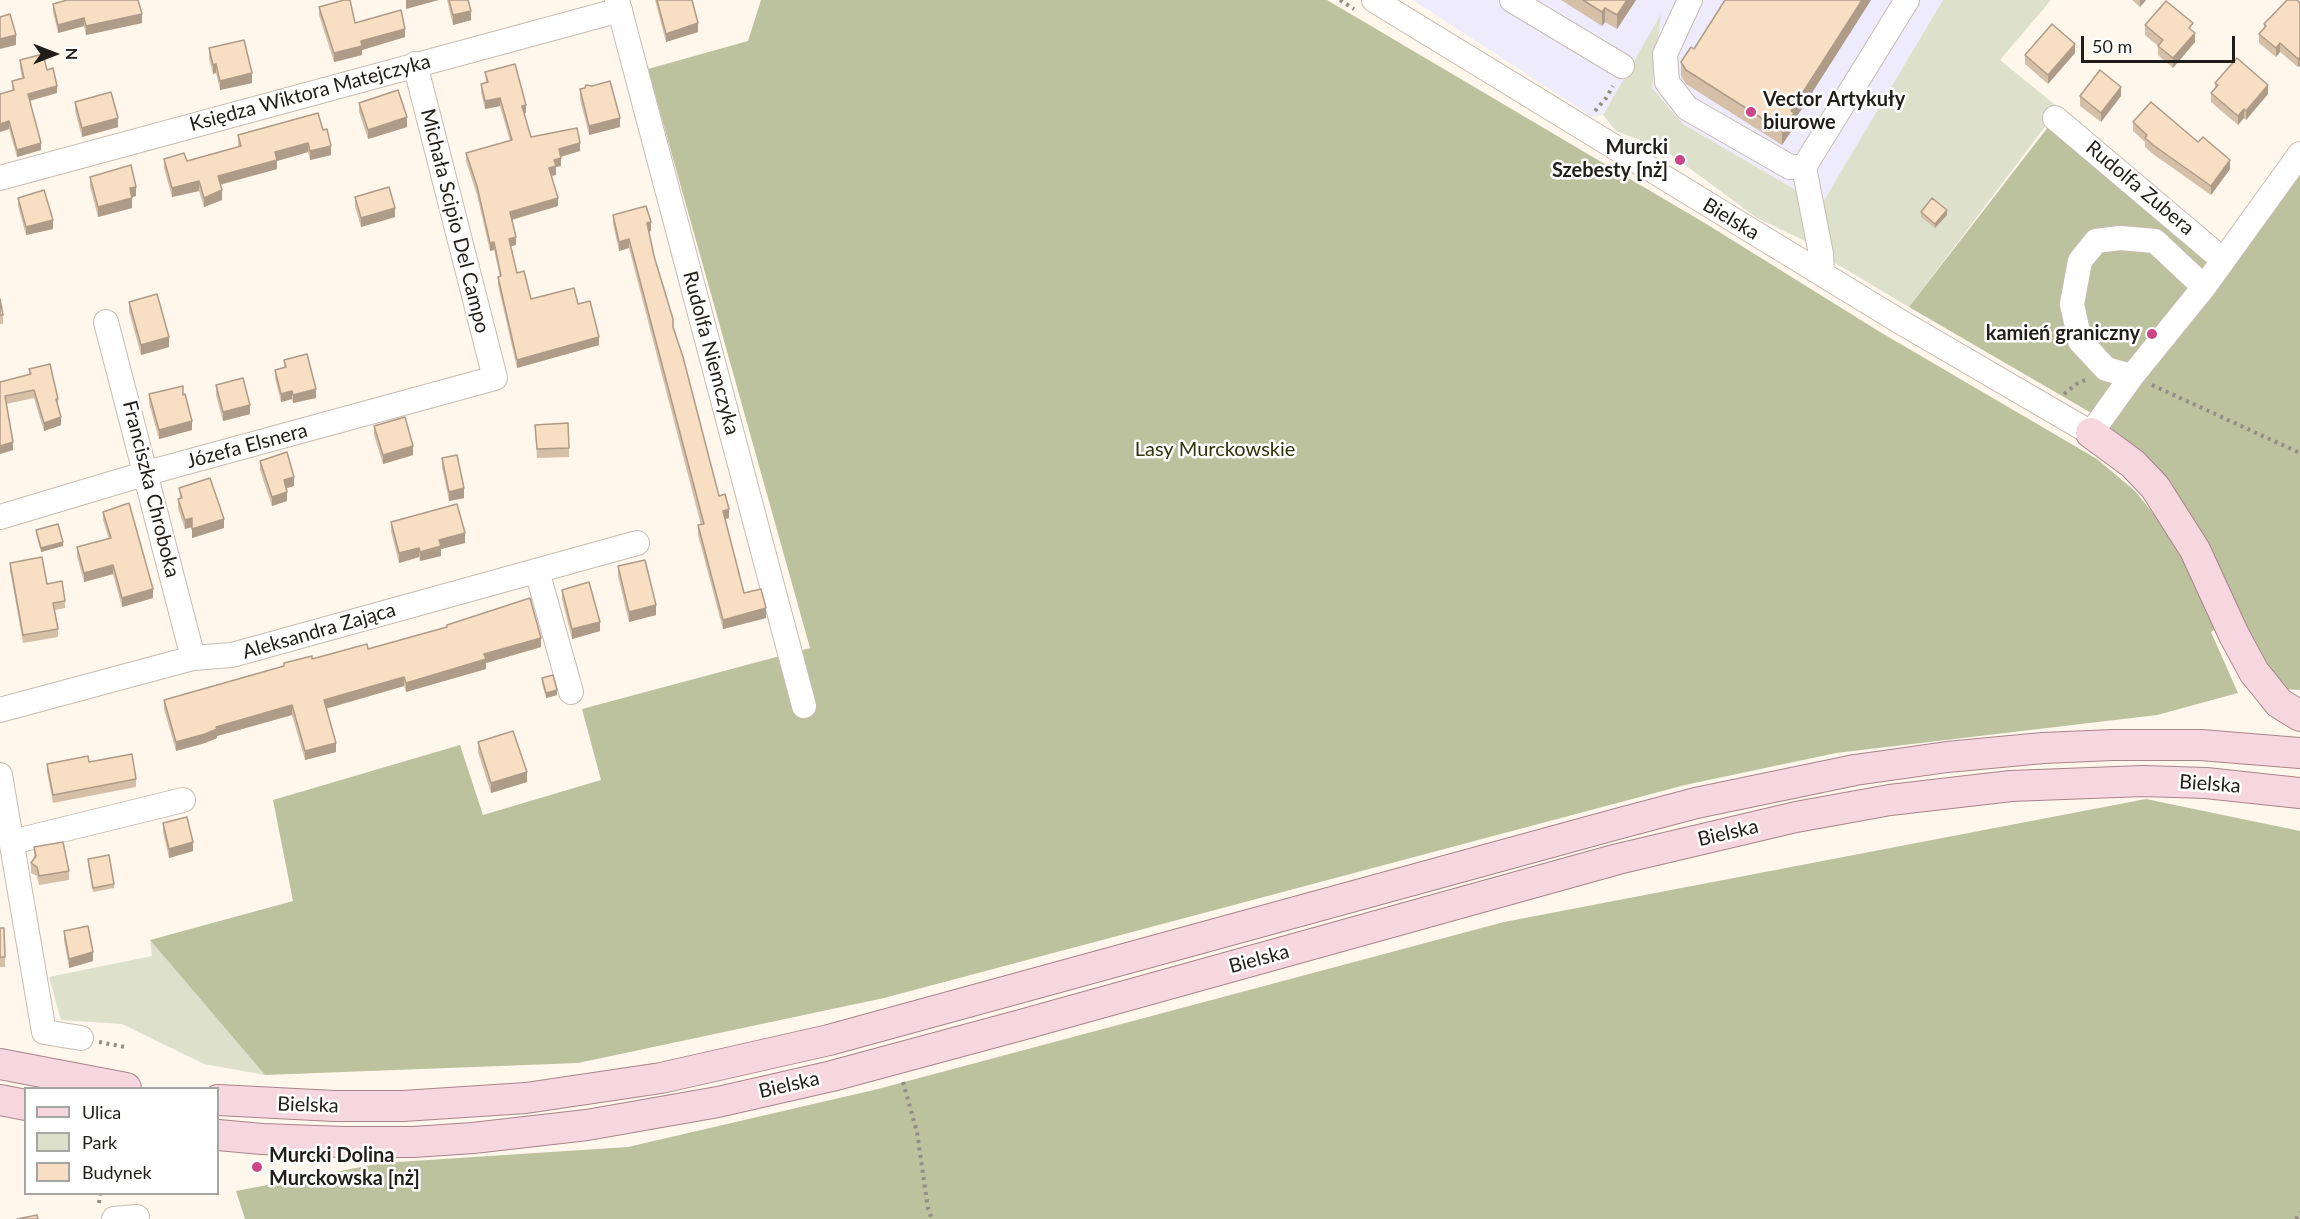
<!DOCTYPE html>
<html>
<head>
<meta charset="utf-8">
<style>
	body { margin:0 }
	#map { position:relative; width:2300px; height:1219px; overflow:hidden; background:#fff6ec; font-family:Lato,sans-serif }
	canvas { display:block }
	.legend { position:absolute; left:24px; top:1087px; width:195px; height:108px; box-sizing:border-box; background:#fff; border:2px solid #a6a5a3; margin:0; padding:8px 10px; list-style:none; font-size:18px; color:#211d18 }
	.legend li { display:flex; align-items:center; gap:12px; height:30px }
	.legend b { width:30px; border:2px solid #a6a5a3 }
	.north { position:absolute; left:24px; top:24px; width:60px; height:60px; -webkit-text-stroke:4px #fff; paint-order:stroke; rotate:90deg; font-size:16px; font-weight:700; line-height:24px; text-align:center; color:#211d18 }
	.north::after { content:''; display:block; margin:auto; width:21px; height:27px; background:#211d18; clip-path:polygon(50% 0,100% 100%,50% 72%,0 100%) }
	.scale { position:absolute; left:2081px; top:36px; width:154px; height:27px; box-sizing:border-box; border:3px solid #211d18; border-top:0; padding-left:8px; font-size:18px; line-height:21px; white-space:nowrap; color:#211d18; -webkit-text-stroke:4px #fff; paint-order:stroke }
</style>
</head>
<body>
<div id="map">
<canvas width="2300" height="1219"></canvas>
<ul class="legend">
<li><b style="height:8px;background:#f7d7df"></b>Ulica</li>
<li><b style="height:16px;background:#dde0cb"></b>Park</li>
<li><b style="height:16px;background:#f8dec2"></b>Budynek</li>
</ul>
<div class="north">N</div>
<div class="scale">50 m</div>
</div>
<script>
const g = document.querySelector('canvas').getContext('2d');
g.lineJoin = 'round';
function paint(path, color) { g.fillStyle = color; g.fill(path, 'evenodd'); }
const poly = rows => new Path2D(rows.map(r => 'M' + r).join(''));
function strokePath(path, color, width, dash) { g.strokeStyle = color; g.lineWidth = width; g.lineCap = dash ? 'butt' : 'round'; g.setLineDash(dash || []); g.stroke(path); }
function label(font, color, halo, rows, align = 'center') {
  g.font = font + ' Lato,sans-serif'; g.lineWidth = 5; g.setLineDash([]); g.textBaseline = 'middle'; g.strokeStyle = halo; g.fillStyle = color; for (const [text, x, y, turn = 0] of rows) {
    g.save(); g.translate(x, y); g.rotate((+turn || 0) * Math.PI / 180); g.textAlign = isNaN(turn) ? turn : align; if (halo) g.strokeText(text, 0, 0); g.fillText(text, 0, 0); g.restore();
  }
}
paint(poly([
	[1413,0,1943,0,1823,202,1801,193,1683,124,1652,88,1660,17,1603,115,1591,116]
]), '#eeebfd');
paint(poly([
	[1943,0,2051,0,2000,60,2059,108,1909,307,1833,262,1823,202],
	[1661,14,1652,88,1683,124,1801,193,1811,244,1757,218,1662,148,1616,131,1603,115],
	[150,940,265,1075,204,1064,122,1024,61,1020,49,977,152,956]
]), '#dde0cb');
paint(poly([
	[761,0,1327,0,1708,225,1880,332,2097,459,2135,491,2156,517,2178,497,2144,456,2093,414,1909,307,2055,118,2223,259,2300,163,2300,690,2281,689,2237,615,2211,632,2238,693,2157,715,1836,753,1685,785,884,998,578,1063,265,1075,150,940,293,901,273,800,460,745,483,815,601,780,582,709,810,648,648,69,748,41],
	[2146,799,2300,831,2300,1219,245,1219,236,1191,382,1163,628,1147,878,1089,1504,922]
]), '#bcc19e');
const minor = poly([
	[617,0,804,706],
	[1374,0,1899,321,2091,433,2132,376,2204,287,2300,154],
	[1512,0,1622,66],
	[1690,0,1665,54,1667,82,1687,108,1790,167,1804,167],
	[2055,118,2223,260],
	[0,178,620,10],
	[1822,273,1821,254,1804,167,1907,0],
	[106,322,193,658],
	[2132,376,2106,369,2080,341,2072,304,2080,261,2096,241,2120,238,2155,241,2204,287],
	[0,517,147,473,495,378,415,64],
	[537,571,571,692],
	[0,710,193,658,232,655,637,543],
	[0,775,44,1032,81,1038],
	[12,842,183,800],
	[114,1219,137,1217]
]);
const major = poly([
	[2091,433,2133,464,2155,487,2195,550,2234,635,2254,672,2279,703,2300,716],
	[0,1064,126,1088],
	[0,1100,26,1105],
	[218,1100,334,1106,403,1106,526,1098,661,1078,829,1040,1617,824,1696,803,1855,770,1947,757,2043,748,2113,745,2201,745,2300,753],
	[218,1135,262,1139,343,1142,413,1142,473,1138,587,1125,718,1102,832,1076,1021,1025,1618,859,1796,817,1890,800,2011,786,2143,781,2206,783,2300,793]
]);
strokePath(minor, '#c7bcb0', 26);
strokePath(major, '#a8848b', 32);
strokePath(poly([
	[1340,0,1354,9],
	[1595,111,1606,98,1613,86],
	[2152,385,2300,453],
	[2064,394,2078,383,2088,379],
	[99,1042,125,1047],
	[903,1082,917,1132,928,1209,932,1219],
	[99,1203,100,1194],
	[2296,1219,2300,1212]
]), '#948d86', 4, [3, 4.5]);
strokePath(minor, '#fff', 24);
strokePath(major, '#f7d7df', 30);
paint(poly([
	[447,0,468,0,471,20,453,25],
	[655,0,692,0,698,32,666,42],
	[1561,0,1636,0,1617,29,1605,22,1602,26],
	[1725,0,1871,0,1794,121,1794,127,1782,145,1686,84,1681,76,1681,62,1694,49],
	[2132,0,2146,0,2140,7],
	[2300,3,2298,67,2280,52,2276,57,2259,43,2259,34,2264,28,2264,24],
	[53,4,142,23,86,35,84,26,58,33,53,12],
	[319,7,355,23,405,37,362,50,362,55,334,62,319,15],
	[2145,25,2195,42,2173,68,2158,55,2158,46,2145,35],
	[209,48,252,83,220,90,216,73,213,74,209,58],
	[2075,53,2048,84,2025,64,2025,55],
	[20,60,47,70,57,93,30,101,41,150,17,157,9,129,0,132,0,94,12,91,12,81,22,78,20,67],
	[485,72,526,113,524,113,531,137,580,151,561,157,561,166,556,167,556,175,552,176,558,206,512,220,516,245,511,246,517,273,531,299,578,304,599,345,517,368,498,285,498,277,500,277,494,250,490,251,477,195,466,161,466,153,510,141,500,106,485,109,481,92,481,84,486,83],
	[2215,83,2268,94,2246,120,2244,118,2238,125,2211,102,2211,93,2215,88],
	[580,89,620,127,589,135,580,99],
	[2080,96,2121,96,2101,122,2080,106],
	[75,102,118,127,82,137,75,111],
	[359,103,407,127,368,139,359,112],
	[2133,122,2198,142,2230,169,2211,195,2153,154,2145,147,2145,142,2133,131],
	[323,130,331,155,310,160,308,152,277,161,277,169,220,185,222,200,204,207,199,191,172,197,164,168,164,159,187,161,238,147,238,135],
	[90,177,136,196,132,197,132,208,98,217,90,186],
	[355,197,395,217,361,227,355,206],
	[18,198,53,229,26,235,18,206],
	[1921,212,1947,215,1935,228,1921,217],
	[613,215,651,231,649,232,654,256,719,496,729,518,725,519,744,593,766,618,723,629,698,535,698,525,701,525,629,248,619,251,613,224],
	[0,299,3,315,3,324,0,324],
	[129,302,169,347,141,355,129,311],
	[284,360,316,398,293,403,292,399,281,402,275,378,275,370,284,368],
	[29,369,58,399,58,406,61,425,44,431,34,398,6,404,13,450,0,454,0,382,29,374],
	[216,385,250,414,223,421,216,395],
	[149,394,183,395,192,430,159,439,149,403],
	[535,425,569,448,569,457,537,458],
	[374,426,413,455,383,464,374,435],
	[442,458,464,498,449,501,442,467],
	[260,461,294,486,286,488,287,501,272,506,260,470],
	[179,488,224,528,192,538,192,527,185,529,178,508,178,499,180,499],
	[103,512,153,598,122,607,113,574,84,582,77,556,77,547,109,539,103,520],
	[391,522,465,543,441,549,441,556,420,561,419,557,399,563,391,531],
	[36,530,63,546,41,552,36,534],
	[10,563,47,584,65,601,65,608,55,610,58,629,58,637,23,643,10,570],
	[618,566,656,615,629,622,618,576],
	[562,590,600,631,572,639,562,599],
	[447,625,541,647,486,663,486,669,433,684,406,692,404,686,326,709,336,752,305,760,292,715,217,736,217,738,205,743,176,751,164,709,164,700,312,659,368,649,447,627],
	[542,678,557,695,546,698,542,683],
	[478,742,527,782,491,793,478,752],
	[89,762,136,779,136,787,53,803,47,772,47,764],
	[163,823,193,851,169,858,163,832],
	[34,847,69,871,69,880,39,885,37,876,31,873,31,863,34,858],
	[88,859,114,884,114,888,93,892,88,864],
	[0,928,5,957,5,967,0,967],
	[64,931,93,961,69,968,64,940]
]), '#d5bfa7');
paint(poly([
	[406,0,439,0,406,9],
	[1627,0,1636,0,1617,29,1617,15],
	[1862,0,1871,0,1794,121,1794,127,1782,145,1782,131,1791,111],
	[2140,0,2146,0,2140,7],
	[1605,8,1605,22,1602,26,1602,12],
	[471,11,471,20,453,25,453,15],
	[142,14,142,23,86,35,86,26],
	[84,18,84,26,58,33,58,25],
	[698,23,698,32,666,42,666,34],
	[405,29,405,37,362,50,362,55,334,62,334,53,361,41],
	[2195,33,2195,42,2173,68,2173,58],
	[16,35,16,45,0,49,0,39],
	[2280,43,2280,52,2276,57,2276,48],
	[2075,44,2075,53,2048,84,2048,75],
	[2300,57,2300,66,2298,67,2298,59],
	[216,64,216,73,213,74,213,65],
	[252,73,252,83,220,90,220,81],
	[2268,85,2268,94,2246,120,2246,111],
	[57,86,57,93,28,101,28,94],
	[2121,87,2121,96,2101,122,2101,113],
	[500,98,500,106,485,109,485,101],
	[526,105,526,113,522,114,522,106],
	[2244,109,2244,118,2238,125,2238,116],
	[407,117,407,127,368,139,368,130],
	[118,118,118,127,82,137,82,128],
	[620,118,620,127,589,135,589,126],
	[9,121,9,129,0,132,0,124],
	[41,143,41,150,17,157,17,150],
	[308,143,308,152,277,161,277,169,218,185,218,176,275,152],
	[580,143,580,151,559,157,559,149],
	[331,146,331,155,310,160,310,151],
	[561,158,561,166,556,167,556,175,549,176,549,168,554,160],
	[2230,160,2230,169,2211,195,2211,186],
	[199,181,199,191,172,197,172,188],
	[136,187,136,196,130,198,130,188],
	[222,190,222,200,204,207,204,198],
	[132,198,132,208,98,217,98,207],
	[558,198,558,206,510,220,510,212],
	[395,208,395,217,361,227,361,218],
	[1947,210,1947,215,1935,228,1935,224],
	[53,220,53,229,26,235,26,227],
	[651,222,651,231,647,232,647,223],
	[516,237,516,245,509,247,509,239],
	[629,239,629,248,619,251,619,242],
	[494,242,494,250,490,251,490,243],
	[169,337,169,347,141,355,141,345],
	[599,337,599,345,517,368,517,360],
	[316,389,316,398,293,403,293,395],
	[292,391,292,399,281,402,281,394],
	[250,405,250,414,223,421,223,412],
	[61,417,61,425,44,431,44,423],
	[192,421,192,430,159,439,159,430],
	[13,442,13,450,0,454,0,446],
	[413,446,413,455,383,464,383,455],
	[294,477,294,486,284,489,284,480],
	[464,488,464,498,449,501,449,492],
	[287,492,287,501,272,506,272,497],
	[729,509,729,518,723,520,723,511],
	[192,518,192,527,185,529,185,520],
	[224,519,224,528,192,538,192,529],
	[465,533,465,543,441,549,441,556,420,561,420,552,439,540],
	[63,542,63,546,41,552,41,548],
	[419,548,419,557,399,563,399,553],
	[113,565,113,574,84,582,84,573],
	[153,589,153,598,122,607,122,598],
	[656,605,656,615,629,622,629,612],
	[766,608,766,618,723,629,723,620],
	[600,622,600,631,572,639,572,629],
	[541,638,541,647,486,663,486,669,406,692,406,683,484,654],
	[404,677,404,686,324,709,324,700],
	[557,690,557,695,546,698,546,693],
	[292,705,292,715,217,736,217,738,205,743,176,751,176,742,216,727],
	[336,743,336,752,305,760,305,751],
	[527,772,527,782,491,793,491,783],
	[193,842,193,851,169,858,169,849],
	[93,952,93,961,69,968,69,959]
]), '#ae9b88');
const building = poly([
	[67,0,138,0,142,14,86,26,84,18,58,25,53,4,67,0],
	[344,0,350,0,355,23,401,10,405,29,361,41,362,46,334,53,319,7,344,0],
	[449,0,468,0,471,11,453,15,449,0],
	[657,0,692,0,698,23,666,34,657,0],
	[1583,0,1627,0,1617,15,1605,8,1602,12,1583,0],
	[1725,0,1862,0,1791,111,1794,113,1782,131,1686,70,1681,62,1691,47,1694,49,1725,0],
	[2287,0,2297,0,2300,3,2300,57,2298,59,2280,43,2276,48,2259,34,2266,26,2264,24,2287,0],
	[2166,1,2193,23,2189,28,2195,33,2173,58,2158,46,2163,40,2145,25,2166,1],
	[10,14,16,35,0,39,0,17,10,14],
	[2052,24,2075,44,2048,75,2025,55,2052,24],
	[244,40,252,73,220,81,216,64,213,65,209,48,244,40],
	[43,54,47,70,53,68,57,86,28,94,41,143,17,150,9,121,0,124,0,94,14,90,12,81,24,78,20,60,43,54],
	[2237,58,2268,85,2246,111,2244,109,2238,116,2211,93,2218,85,2215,83,2237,58],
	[515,64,526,105,522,106,531,137,577,128,580,143,559,149,561,158,554,160,556,166,549,168,558,198,510,212,516,237,509,239,517,273,524,271,531,299,574,288,578,304,590,301,599,337,517,360,498,277,501,276,494,242,490,243,477,186,466,153,512,140,500,98,485,101,481,84,488,82,485,72,515,64],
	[2100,70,2121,87,2101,113,2080,96,2100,70],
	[610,81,620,118,589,126,580,89,585,88,586,85,592,86,610,81],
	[398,90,407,117,368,130,359,103,398,90],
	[111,92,118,118,82,128,75,102,111,92],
	[2151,102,2198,142,2203,137,2230,160,2211,186,2153,145,2145,138,2147,135,2133,122,2151,102],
	[318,113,323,130,327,129,331,146,310,151,308,143,275,152,277,160,218,176,222,190,204,198,199,181,172,188,164,159,184,153,187,161,241,146,238,135,318,113],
	[131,165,136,187,130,188,132,198,98,207,90,177,131,165],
	[389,187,395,208,361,218,355,197,389,187],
	[44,190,53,220,26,227,18,198,44,190],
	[1932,198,1947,210,1935,224,1921,212,1932,198],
	[646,206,651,222,647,223,654,256,673,319,673,327,683,357,719,496,725,494,729,509,723,511,744,593,761,589,766,608,723,620,698,525,704,524,629,239,619,242,613,215,646,206],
	[157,294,169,337,141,345,129,302,157,294],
	[0,299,3,315,0,315,0,299],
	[307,354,316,389,293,395,292,391,281,394,275,370,286,367,284,360,307,354],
	[50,364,58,399,56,399,61,417,44,423,34,390,5,396,13,442,0,446,0,382,31,374,29,369,50,364],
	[243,378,250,405,223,412,216,385,243,378],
	[183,386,183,395,185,394,192,421,159,430,149,394,183,386],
	[405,417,413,446,383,455,374,426,405,417],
	[568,423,569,448,537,449,535,425,568,423],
	[287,452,294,477,284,480,287,492,272,497,260,461,287,452],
	[457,455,464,488,449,492,442,458,457,455],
	[210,478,224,519,192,529,192,518,185,520,178,499,182,498,179,488,210,478],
	[129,503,153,589,122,598,113,565,84,573,77,547,111,538,103,512,129,503],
	[457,504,465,533,439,540,441,546,420,552,419,548,399,553,391,522,457,504],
	[58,524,63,542,41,548,36,530,58,524],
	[42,557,47,584,62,581,65,601,53,603,58,629,23,635,10,563,42,557],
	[645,560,656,605,629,612,618,566,645,560],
	[589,582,600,622,572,629,562,590,589,582],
	[530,598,541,638,484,654,486,659,433,675,406,683,404,677,324,700,336,743,305,751,292,705,216,727,217,729,205,734,176,742,164,700,284,666,284,663,312,656,312,659,367,644,368,649,447,627,447,625,530,598],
	[553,675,557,690,546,693,542,678,553,675],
	[513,731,527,772,491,783,478,742,513,731],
	[132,754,136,779,53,795,47,764,88,756,89,762,132,754],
	[187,817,193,842,169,849,163,823,187,817],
	[63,842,69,871,39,876,37,867,31,863,36,856,34,847,63,842],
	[109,855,114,884,93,888,88,859,109,855],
	[88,926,93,952,69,959,64,931,88,926],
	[0,928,4,928,5,957,0,957,0,928],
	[37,1215,38,1219,17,1219,37,1215]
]);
paint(building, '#f8dec2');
strokePath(building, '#ae9b88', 1.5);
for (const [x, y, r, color] of [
	[1751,112,6,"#cb4689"],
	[1680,160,6,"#cb4689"],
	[2152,334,6,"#cb4689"],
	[257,1167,6,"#cb4689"]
]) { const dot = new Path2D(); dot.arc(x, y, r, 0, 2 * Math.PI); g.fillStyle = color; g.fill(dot); strokePath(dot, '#fff', 2); }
label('20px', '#211d18', '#fff', [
	["Księdza Wiktora Matejczyka",310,93,-15],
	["Rudolfa Zubera",2140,188,40],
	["Bielska",1731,219,31],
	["Michała Scipio Del Campo",455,221,76],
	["Rudolfa Niemczyka",711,353,75],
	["Józefa Elsnera",247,446,-15],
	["Franciszka Chroboka",151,489,76],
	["Aleksandra Zająca",319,631,-16],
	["Bielska",2210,784,4],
	["Bielska",1728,833,-13],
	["Bielska",1259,959,-15],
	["Bielska",789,1085,-13],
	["Bielska",308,1105,2]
]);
label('bold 20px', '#211d18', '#fff', [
	["Vector Artykuły",1763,100],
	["biurowe",1763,123],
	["Murcki",1668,148,"right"],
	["Szebesty [nż]",1668,171,"right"],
	["kamień graniczny",2140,334,"right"],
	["Murcki Dolina",269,1156],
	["Murckowska [nż]",269,1179]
], 'left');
label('20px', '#31350a', '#fff', [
	["Lasy Murckowskie",1215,450]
]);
</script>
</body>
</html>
